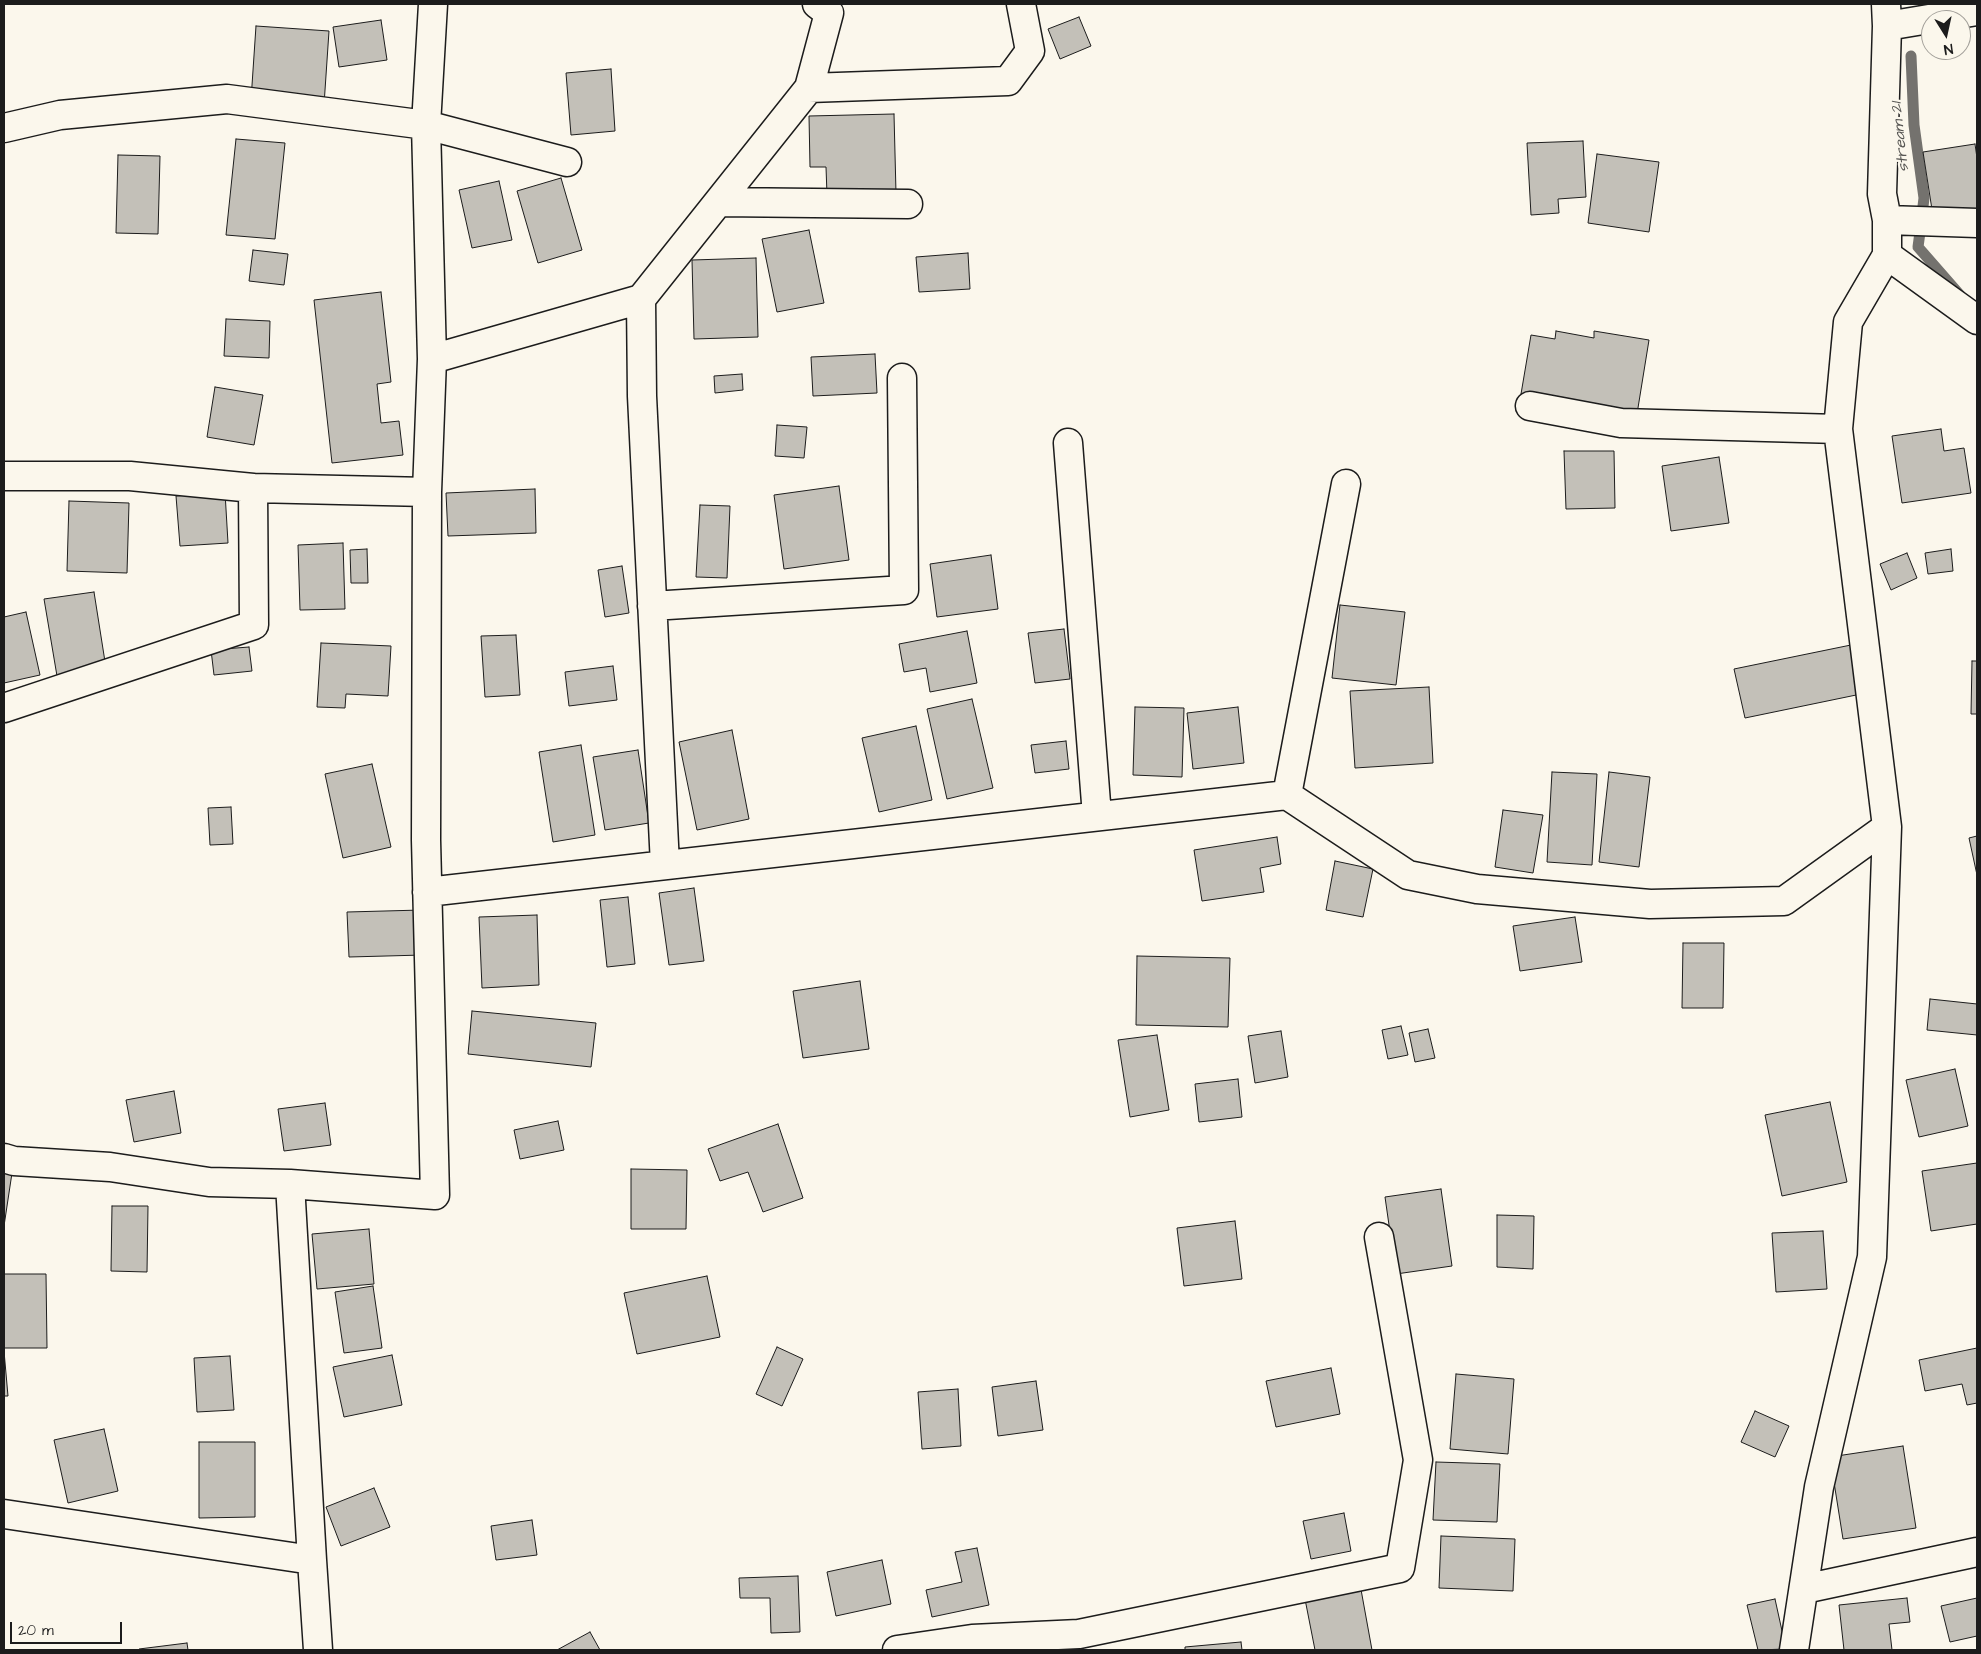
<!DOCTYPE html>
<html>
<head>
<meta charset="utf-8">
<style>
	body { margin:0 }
	#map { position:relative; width:1981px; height:1654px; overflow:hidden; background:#fbf7ec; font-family:"Architects Daughter",sans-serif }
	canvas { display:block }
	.frame { position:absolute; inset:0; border:5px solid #1c1c1c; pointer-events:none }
	.north { position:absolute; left:1921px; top:10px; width:50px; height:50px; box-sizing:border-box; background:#fbf7ec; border:1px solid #a29f99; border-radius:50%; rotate:170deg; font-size:14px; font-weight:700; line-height:20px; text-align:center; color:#1c1c1c }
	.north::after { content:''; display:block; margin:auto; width:18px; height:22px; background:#1c1c1c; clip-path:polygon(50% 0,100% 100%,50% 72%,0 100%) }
	.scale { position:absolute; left:10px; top:1622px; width:112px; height:22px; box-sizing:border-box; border:2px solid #1c1c1c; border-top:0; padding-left:6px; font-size:15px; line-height:18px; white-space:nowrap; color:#1c1c1c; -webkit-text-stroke:4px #fbf7ec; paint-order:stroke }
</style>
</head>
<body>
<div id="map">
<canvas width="1981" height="1654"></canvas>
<div class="frame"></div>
<div class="north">N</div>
<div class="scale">20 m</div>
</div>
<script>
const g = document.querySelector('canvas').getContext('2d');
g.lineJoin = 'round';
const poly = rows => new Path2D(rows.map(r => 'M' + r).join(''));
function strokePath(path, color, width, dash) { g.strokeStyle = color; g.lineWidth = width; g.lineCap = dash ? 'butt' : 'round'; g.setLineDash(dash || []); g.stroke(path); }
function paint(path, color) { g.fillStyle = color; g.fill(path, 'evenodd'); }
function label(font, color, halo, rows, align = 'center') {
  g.font = font + ' "Architects Daughter",sans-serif'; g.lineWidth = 4.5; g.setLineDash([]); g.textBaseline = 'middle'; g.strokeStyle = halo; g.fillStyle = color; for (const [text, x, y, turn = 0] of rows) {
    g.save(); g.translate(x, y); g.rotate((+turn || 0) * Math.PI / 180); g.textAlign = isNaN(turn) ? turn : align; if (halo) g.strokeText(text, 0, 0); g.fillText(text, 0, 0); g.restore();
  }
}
strokePath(poly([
	[1911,56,1914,125,1924,198,1922,215],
	[1920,232,1918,247,1960,295]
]), '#74726e', 11);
const building = poly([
	[1079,17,1091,46,1060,59,1048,29,1079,17],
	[381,20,387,60,339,67,333,27,381,20],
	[256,26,329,31,324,105,251,100,256,26],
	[611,69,615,131,571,135,566,73,611,69],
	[894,114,896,193,827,195,826,167,810,167,809,116,894,114],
	[236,139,285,143,275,239,226,235,236,139],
	[1583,141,1586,197,1558,199,1559,213,1531,215,1527,143,1583,141],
	[1975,144,1977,158,1977,210,1933,216,1923,152,1975,144],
	[1597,154,1659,162,1649,232,1588,223,1597,154],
	[118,155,160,156,158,234,116,233,118,155],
	[561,178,582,250,538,263,517,191,561,178],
	[499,181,512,240,472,248,459,190,499,181],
	[809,230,824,303,777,312,762,239,809,230],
	[253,250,288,254,284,285,249,281,253,250],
	[968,253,970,289,919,292,916,257,968,253],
	[756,258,758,337,694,339,692,260,756,258],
	[381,292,391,382,377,384,381,423,399,421,403,455,332,463,314,300,381,292],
	[226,319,270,321,269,358,224,356,226,319],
	[1556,331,1594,338,1594,331,1649,340,1637,414,1521,394,1531,335,1555,339,1556,331],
	[875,354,877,393,813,396,811,357,875,354],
	[742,374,743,390,715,393,714,376,742,374],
	[215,387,263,395,254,445,207,437,215,387],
	[777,425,807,427,804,458,775,456,777,425],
	[1941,429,1944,451,1964,448,1971,493,1902,503,1892,436,1941,429],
	[1564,451,1614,451,1615,508,1566,509,1564,451],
	[1719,457,1729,523,1671,531,1662,466,1719,457],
	[839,486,849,560,784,569,774,495,839,486],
	[535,489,536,533,448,536,446,493,535,489],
	[225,492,228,543,180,546,176,496,225,492],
	[69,501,129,503,127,573,67,571,69,501],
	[700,505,730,506,727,578,696,577,700,505],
	[343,543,345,609,300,610,298,545,343,543],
	[367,549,368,583,351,583,350,550,367,549],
	[1951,549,1953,571,1928,574,1925,553,1951,549],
	[1907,553,1917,578,1891,590,1880,564,1907,553],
	[991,555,998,609,937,617,930,564,991,555],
	[622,566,629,613,605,617,598,570,622,566],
	[94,592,106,668,57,676,44,599,94,592],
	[1340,605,1405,612,1396,685,1332,678,1340,605],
	[26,612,40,675,4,683,4,617,26,612],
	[1064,629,1070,679,1035,683,1028,633,1064,629],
	[967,631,977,683,930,692,926,668,904,672,899,644,967,631],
	[516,635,520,695,485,697,481,636,516,635],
	[321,643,391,646,388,696,346,694,345,708,317,707,321,643],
	[1851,645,1861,694,1745,718,1734,669,1851,645],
	[249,647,252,671,214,675,211,650,249,647],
	[1972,661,1977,661,1977,714,1971,714,1972,661],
	[613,666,617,700,569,706,565,672,613,666],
	[1429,687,1433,763,1355,768,1350,691,1429,687],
	[972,699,993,788,947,799,927,709,972,699],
	[1135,707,1184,708,1182,777,1133,775,1135,707],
	[1238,707,1244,763,1193,769,1187,713,1238,707],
	[916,726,932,800,879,812,862,738,916,726],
	[732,730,749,819,697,830,679,742,732,730],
	[1066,741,1069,769,1035,773,1031,745,1066,741],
	[581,745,595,835,553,842,539,752,581,745],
	[638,750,649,823,605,830,593,757,638,750],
	[372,764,391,847,343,858,325,774,372,764],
	[1552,772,1597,774,1592,865,1547,862,1552,772],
	[1609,772,1650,777,1639,867,1599,862,1609,772],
	[231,807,233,844,210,845,208,808,231,807],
	[1503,810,1543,815,1533,873,1495,867,1503,810],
	[1977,836,1977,875,1969,838,1977,836],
	[1277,837,1281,864,1260,868,1264,892,1202,901,1194,850,1277,837],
	[1335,861,1373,869,1363,917,1326,910,1335,861],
	[694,888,704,961,669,965,659,893,694,888],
	[628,897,635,964,607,967,600,900,628,897],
	[422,910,423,955,349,957,347,912,422,910],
	[537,915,539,985,482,988,479,917,537,915],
	[1575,917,1582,962,1520,971,1513,926,1575,917],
	[1683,943,1724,943,1723,1008,1682,1008,1683,943],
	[1137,956,1230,958,1228,1027,1136,1025,1137,956],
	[860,981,869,1049,803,1058,793,991,860,981],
	[1930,999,1977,1004,1977,1035,1927,1030,1930,999],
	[472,1011,596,1023,591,1067,468,1054,472,1011],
	[1401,1026,1408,1055,1388,1059,1382,1030,1401,1026],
	[1428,1029,1435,1058,1415,1062,1409,1033,1428,1029],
	[1281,1031,1288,1077,1255,1083,1248,1036,1281,1031],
	[1157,1035,1169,1110,1130,1117,1118,1040,1157,1035],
	[1955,1069,1968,1126,1919,1137,1906,1080,1955,1069],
	[1238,1079,1242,1117,1199,1122,1195,1084,1238,1079],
	[174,1091,181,1133,134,1142,126,1100,174,1091],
	[1830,1102,1847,1182,1782,1196,1765,1115,1830,1102],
	[325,1103,331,1145,284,1151,278,1109,325,1103],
	[558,1121,564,1150,520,1159,514,1130,558,1121],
	[778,1124,803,1198,763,1212,748,1172,720,1181,708,1149,778,1124],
	[1977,1163,1977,1224,1931,1231,1922,1171,1977,1163],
	[631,1169,687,1170,686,1229,631,1229,631,1169],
	[4,1171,12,1173,4,1226,4,1171],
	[1441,1189,1452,1266,1396,1274,1385,1197,1441,1189],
	[112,1206,148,1206,147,1272,111,1271,112,1206],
	[1497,1215,1534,1216,1533,1269,1497,1267,1497,1215],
	[1235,1221,1242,1279,1184,1286,1177,1228,1235,1221],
	[369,1229,374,1284,317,1289,312,1234,369,1229],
	[1823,1231,1827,1289,1776,1292,1772,1233,1823,1231],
	[4,1274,46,1274,47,1348,4,1348,4,1274],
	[707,1276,720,1337,637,1354,624,1293,707,1276],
	[373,1286,382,1348,344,1353,335,1292,373,1286],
	[777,1347,803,1359,782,1406,756,1394,777,1347],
	[1977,1348,1977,1403,1967,1405,1962,1384,1925,1391,1919,1360,1977,1348],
	[4,1351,8,1396,4,1396,4,1351],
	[392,1355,402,1405,344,1417,333,1367,392,1355],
	[230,1356,234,1410,197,1412,194,1358,230,1356],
	[1331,1368,1340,1414,1276,1427,1266,1381,1331,1368],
	[1456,1374,1514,1379,1508,1454,1450,1449,1456,1374],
	[1036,1381,1043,1430,998,1436,992,1387,1036,1381],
	[958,1389,961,1446,922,1449,918,1392,958,1389],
	[1755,1411,1789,1426,1775,1457,1741,1442,1755,1411],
	[104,1429,118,1491,68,1503,54,1440,104,1429],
	[199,1442,255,1442,255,1517,199,1518,199,1442],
	[1903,1446,1916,1528,1843,1539,1830,1457,1903,1446],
	[1436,1462,1500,1464,1497,1522,1433,1520,1436,1462],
	[374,1488,390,1527,341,1546,326,1507,374,1488],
	[1344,1513,1351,1551,1311,1559,1303,1521,1344,1513],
	[532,1520,537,1555,496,1560,491,1526,532,1520],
	[1441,1536,1515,1539,1513,1591,1439,1588,1441,1536],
	[977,1548,989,1605,932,1617,926,1590,962,1582,955,1552,977,1548],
	[882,1560,891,1604,836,1616,827,1572,882,1560],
	[798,1576,800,1632,771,1633,770,1598,740,1598,739,1578,798,1576],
	[1360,1584,1372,1650,1315,1650,1304,1594,1360,1584],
	[1907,1598,1910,1622,1889,1624,1892,1650,1844,1650,1839,1605,1907,1598],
	[1977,1598,1977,1636,1950,1642,1941,1606,1977,1598],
	[1775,1599,1786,1649,1758,1650,1747,1605,1775,1599],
	[590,1632,600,1650,557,1650,590,1632],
	[1241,1642,1242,1650,1185,1650,1185,1647,1241,1642],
	[187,1643,188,1650,139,1650,139,1649,187,1643]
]);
paint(building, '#c3c0b8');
strokePath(building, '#1c1c1c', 1);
const minor = poly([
	[1886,4,1887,26,1882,194,1887,220,1887,255,1977,320],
	[1887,26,1977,11],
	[809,88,829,13,817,4],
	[4,128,60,115,227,99,426,125,567,162],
	[719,202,908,204],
	[1887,220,1977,223],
	[641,299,642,396,665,865],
	[432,359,426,125,433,4],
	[1530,406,1621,423,1838,429],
	[1068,443,1097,816],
	[4,476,130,476,253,488],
	[427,492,432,359,641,299,809,88,1008,81,1030,51,1021,4],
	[652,606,904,590,902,378],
	[4,708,254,625,253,488,427,492,426,840,435,1195,290,1184,209,1182,110,1167,14,1161,4,1158],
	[1287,795,1408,875,1477,889,1650,904,1784,901,1887,827,1838,429,1848,322,1887,255],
	[427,892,1287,795,1346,484],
	[4,1514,312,1560,290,1184],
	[312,1560,318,1650],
	[1804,1589,1977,1552],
	[897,1650,972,1639,1079,1634,1400,1568,1418,1460,1379,1237],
	[1794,1650,1819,1487,1872,1257,1887,827]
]);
strokePath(minor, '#1c1c1c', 31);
strokePath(minor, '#fbf7ec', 28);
label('italic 16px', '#575653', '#fbf7ec', [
	["stream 21",1901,137,-96]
]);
</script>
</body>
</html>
